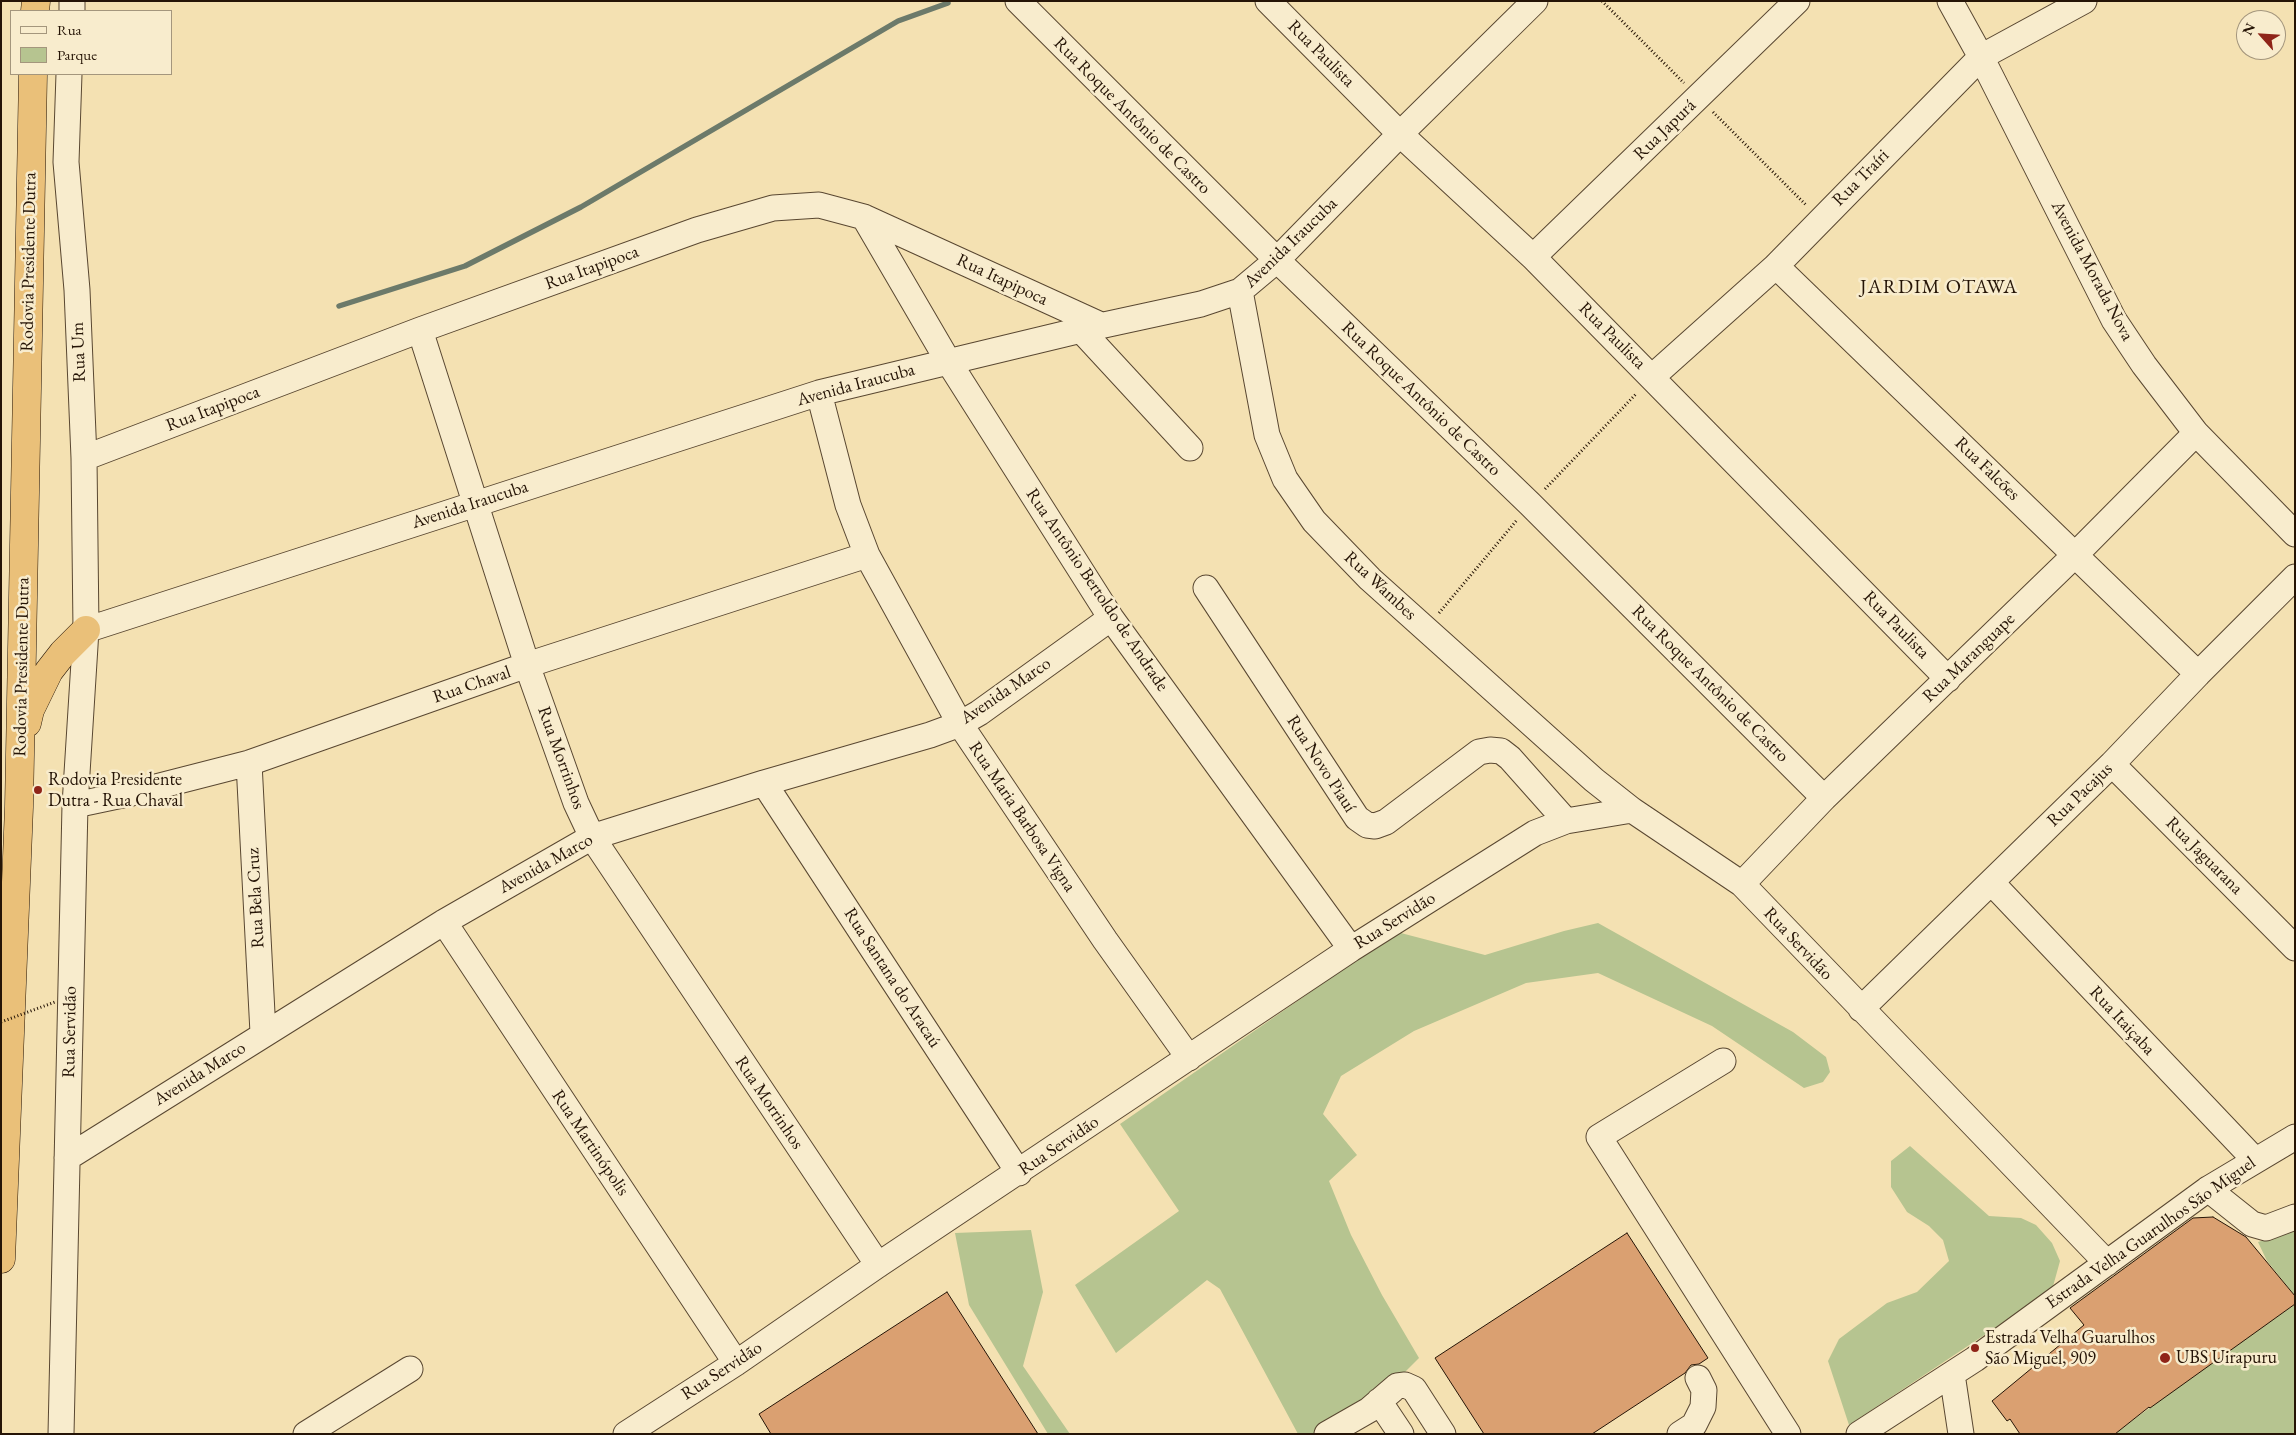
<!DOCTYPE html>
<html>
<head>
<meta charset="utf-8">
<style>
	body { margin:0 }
	#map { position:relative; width:2296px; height:1435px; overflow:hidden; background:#f4e1b2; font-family:"EB Garamond",serif }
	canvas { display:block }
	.frame { position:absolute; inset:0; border:2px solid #251406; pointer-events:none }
	.legend { position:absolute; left:10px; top:10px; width:162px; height:65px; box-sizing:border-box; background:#f8eccd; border:1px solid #a4967d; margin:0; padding:6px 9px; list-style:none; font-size:15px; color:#251406 }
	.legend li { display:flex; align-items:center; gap:10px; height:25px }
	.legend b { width:25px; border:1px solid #a4967d }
	.north { position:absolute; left:2236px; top:10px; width:50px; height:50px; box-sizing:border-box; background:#f8eccd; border:1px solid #a4967d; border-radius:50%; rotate:296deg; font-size:14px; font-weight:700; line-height:20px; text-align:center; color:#251406 }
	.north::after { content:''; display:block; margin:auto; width:18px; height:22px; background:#8f2418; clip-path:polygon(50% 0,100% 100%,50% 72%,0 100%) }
</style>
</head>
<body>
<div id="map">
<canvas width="2296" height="1435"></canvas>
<div class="frame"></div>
<ul class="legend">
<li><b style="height:6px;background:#f8eccd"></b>Rua</li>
<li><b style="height:14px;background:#b6c490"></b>Parque</li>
</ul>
<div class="north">N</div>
</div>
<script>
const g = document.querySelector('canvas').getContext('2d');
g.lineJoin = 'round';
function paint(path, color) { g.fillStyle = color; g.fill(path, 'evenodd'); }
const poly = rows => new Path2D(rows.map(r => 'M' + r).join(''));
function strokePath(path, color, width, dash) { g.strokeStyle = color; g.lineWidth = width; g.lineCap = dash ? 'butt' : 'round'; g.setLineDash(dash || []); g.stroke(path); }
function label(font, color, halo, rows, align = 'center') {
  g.font = font + ' "EB Garamond",serif'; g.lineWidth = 5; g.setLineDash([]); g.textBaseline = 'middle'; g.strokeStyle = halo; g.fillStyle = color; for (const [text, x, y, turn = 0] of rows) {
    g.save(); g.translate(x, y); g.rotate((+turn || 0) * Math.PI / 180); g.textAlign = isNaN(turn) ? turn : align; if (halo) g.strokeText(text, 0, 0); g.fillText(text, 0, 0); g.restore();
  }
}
paint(poly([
	[1598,923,1793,1032,1826,1057,1830,1072,1823,1082,1804,1088,1712,1026,1598,973,1526,983,1414,1031,1341,1076,1323,1114,1357,1155,1329,1181,1351,1235,1382,1295,1419,1358,1368,1409,1324,1434,1298,1434,1220,1289,1207,1280,1116,1353,1075,1285,1179,1211,1120,1124,1397,932,1485,955,1564,931],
	[1910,1146,1989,1216,2021,1218,2036,1225,2052,1243,2060,1261,2052,1290,1849,1425,1828,1361,1839,1339,1887,1303,1917,1292,1949,1261,1943,1240,1929,1226,1907,1212,1891,1187,1891,1161],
	[2295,1228,2295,1296,2267,1261,2258,1242,2283,1234],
	[1031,1230,1043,1292,1023,1366,1070,1434,1048,1434,969,1305,955,1233],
	[2295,1304,2295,1434,2115,1434,2137,1417]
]), '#b6c490');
strokePath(poly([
	[339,306,465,266,581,207,898,21,948,3]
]), '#6c7a6a', 5.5);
const building = poly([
	[2213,1217,2246,1237,2295,1296,2295,1304,2150,1408,2149,1407,2115,1434,2020,1434,2010,1419,2007,1421,1992,1401,2084,1325,2070,1308,2193,1218,2213,1217],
	[1627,1233,1708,1358,1699,1364,1691,1365,1685,1373,1592,1434,1484,1434,1435,1358,1627,1233],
	[947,1292,1038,1434,771,1434,759,1414,947,1292]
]);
paint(building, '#daa071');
strokePath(building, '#251406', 1);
const minor = poly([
	[1018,1,1277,260,1530,504,1824,798],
	[1268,1,1400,134,1533,257,1948,679],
	[1950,1,1981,57,2114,320,2144,365,2196,433,2295,534],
	[72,11,72,1],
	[864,217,948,361,1111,618,1351,949],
	[1533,257,1797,1],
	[1776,266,2198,674],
	[1240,291,1267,435,1285,479,1314,521,1370,579,1594,780,1632,810,1742,884,2107,1263],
	[420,330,527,665,576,803,592,837,878,1265],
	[1081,330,1190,448],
	[1652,377,1776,266,1981,57,2084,1],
	[819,393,848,505,867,555,960,724,1105,940,1189,1058],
	[84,458,420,330,697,230,773,208,819,205,864,217,1101,325],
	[1206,588,1357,818,1367,825,1375,826,1386,822,1479,752,1490,750,1501,751,1510,758,1566,821],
	[86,630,819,393,1081,330,1201,304,1240,291,1277,260,1400,134,1535,1],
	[249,763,263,1033],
	[2112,764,2295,948],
	[764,783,1019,1173],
	[75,805,132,793,249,763,527,665,867,555],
	[1991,882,2254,1159],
	[1742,884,1824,798,2076,554,2196,433],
	[444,922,736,1363],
	[1861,1009,2112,764,2198,674,2295,577],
	[1723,1061,1599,1137,1788,1434],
	[67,1158,444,922,592,837,764,783,930,735,960,724,979,713,1111,618],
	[2208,1189,2252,1224,2266,1228,2295,1217],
	[1952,1374,1961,1434],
	[1379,1401,1401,1434],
	[61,1434,75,805,86,630,84,458,77,290,66,162,69,74],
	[306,1434,410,1369],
	[626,1434,736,1363,878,1265,1351,949,1535,833,1566,821,1632,810],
	[1327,1434,1369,1410,1397,1386,1405,1385,1414,1389,1443,1434],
	[1680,1434,1694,1425,1703,1407,1704,1390,1698,1378],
	[1859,1434,1975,1359,2208,1189,2295,1137]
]);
const highway = poly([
	[35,11,36,1],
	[27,723,30,710,49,671,63,653,86,630],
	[1,1259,19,807,33,74]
]);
strokePath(minor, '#594731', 27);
strokePath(highway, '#251406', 29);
strokePath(poly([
	[1602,1,1684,83],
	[1713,112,1806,205],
	[1545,489,1637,393],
	[1439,613,1517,520]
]), '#251406', 3, [1, 2.5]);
strokePath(minor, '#f8eccd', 25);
strokePath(highway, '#eac079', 28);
strokePath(poly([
	[1,1022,55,1002]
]), '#251406', 3, [1, 2.5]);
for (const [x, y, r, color] of [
	[38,790,5,"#8f2418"],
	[1975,1348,5,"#8f2418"],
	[2165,1358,6,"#8f2418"]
]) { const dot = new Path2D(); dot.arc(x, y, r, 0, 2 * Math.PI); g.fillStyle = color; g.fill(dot); strokePath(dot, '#f8eccd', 2); }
label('18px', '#251406', '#f8eccd', [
	["Rua Paulista",1321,54,45],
	["Rua Roque Antônio de Castro",1132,116,45],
	["Rua Japurá",1665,130,-44],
	["Rua Traíri",1861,178,-45],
	["Avenida Iraucuba",1291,243,-44],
	["Rodovia Presidente Dutra",29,262,-89],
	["Rua Itapipoca",592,268,-20],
	["Avenida Morada Nova",2092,271,62],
	["Rua Itapipoca",1002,280,25],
	["Rua Paulista",1612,336,45],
	["Rua Um",79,352,-92],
	["Avenida Iraucuba",856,385,-15],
	["Rua Roque Antônio de Castro",1421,399,44],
	["Rua Itapipoca",213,409,-21],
	["Rua Falcões",1987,469,44],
	["Avenida Iraucuba",470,505,-18],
	["Rua Wambes",1380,586,43],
	["Rua Antônio Bertoldo de Andrade",1097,590,56],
	["Rua Paulista",1896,625,46],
	["Rua Maranguape",1969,658,-44],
	["Rodovia Presidente Dutra",22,667,-89],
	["Rua Roque Antônio de Castro",1710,684,45],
	["Rua Chaval",472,685,-19],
	["Avenida Marco",1006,691,-34],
	["Rua Morrinhos",561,758,70],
	["Rua Novo Piauí",1321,764,57],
	["Rua Pacajus",2080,795,-44],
	["Rua Maria Barbosa Vigna",1022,817,56],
	["Rua Jaguarana",2204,856,45],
	["Avenida Marco",546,864,-29],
	["Rua Bela Cruz",256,898,-93],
	["Rua Servidão",1395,921,-32],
	["Rua Servidão",1798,944,47],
	["Rua Santana do Aracaú",892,978,57],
	["Rua Itaiçaba",2122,1021,47],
	["Rua Servidão",70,1032,-89],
	["Avenida Marco",200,1074,-32],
	["Rua Morrinhos",769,1103,56],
	["Rua Martinópolis",590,1143,56],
	["Rua Servidão",1059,1146,-34],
	["Estrada Velha Guarulhos São Miguel",2151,1233,-35],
	["Rua Servidão",722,1371,-33]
]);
label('18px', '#251406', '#f8eccd', [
	["Rodovia Presidente",48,780],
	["Dutra - Rua Chaval",48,801],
	["Estrada Velha Guarulhos",1985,1338],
	["São Miguel, 909",1985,1359],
	["UBS Uirapuru",2176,1358]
], 'left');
g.letterSpacing = '1px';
label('20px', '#251406', '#f8eccd', [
	["JARDIM OTAWA",1939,288]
]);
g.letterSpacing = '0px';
</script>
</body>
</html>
